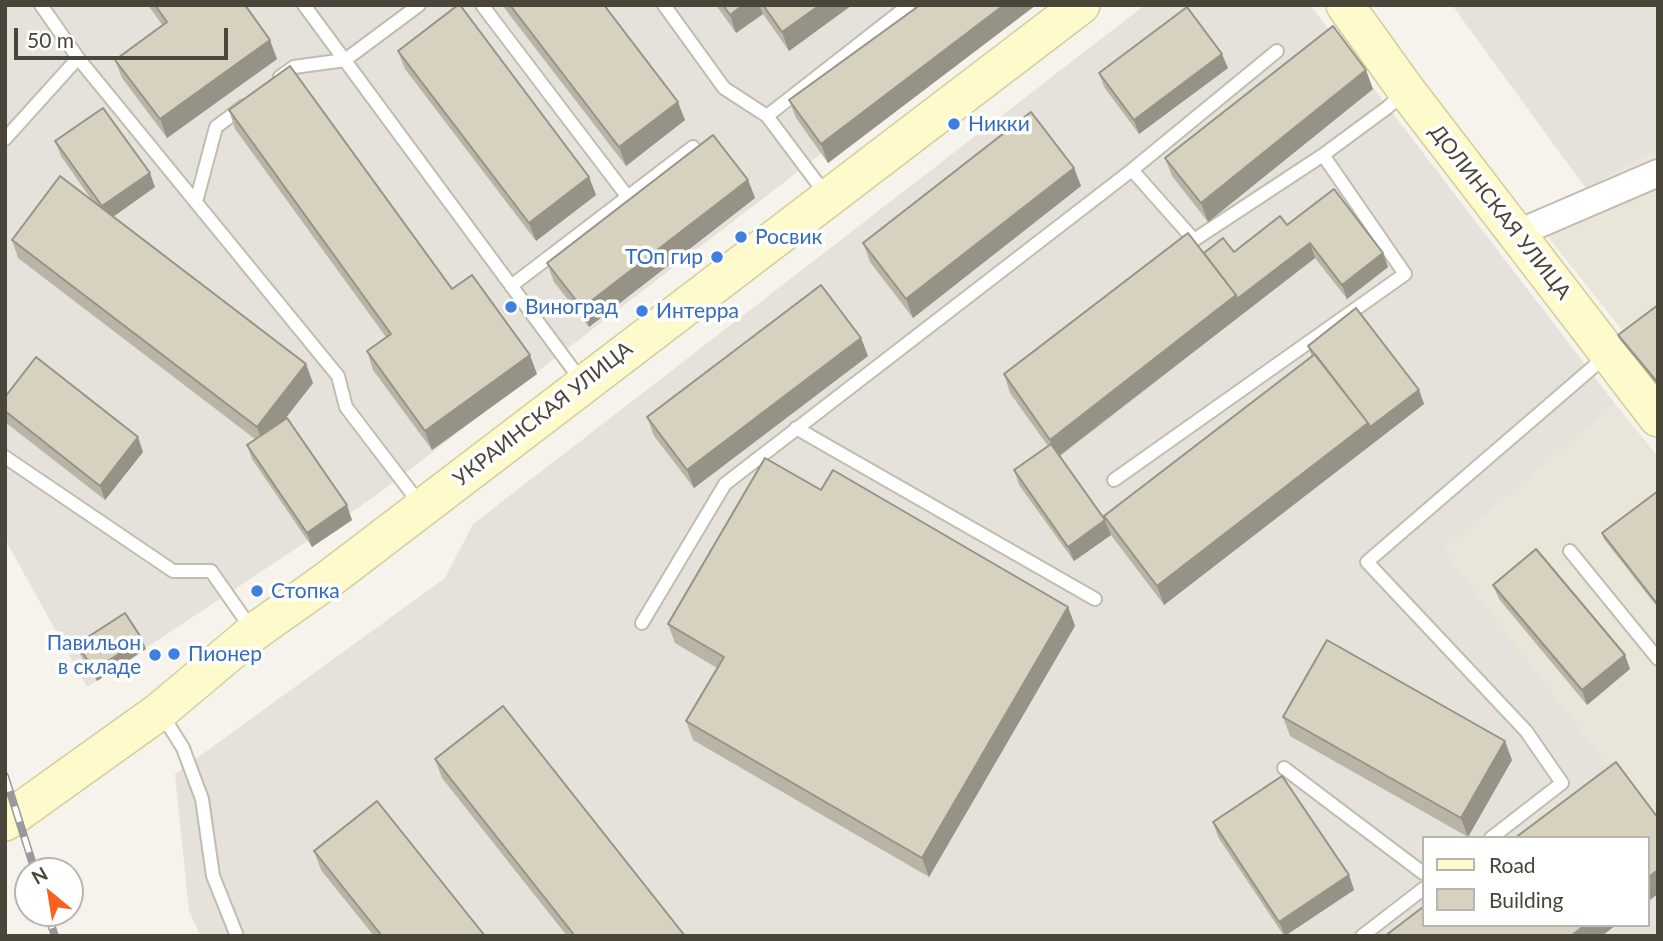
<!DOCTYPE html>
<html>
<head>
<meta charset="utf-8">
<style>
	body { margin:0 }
	#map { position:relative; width:1663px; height:941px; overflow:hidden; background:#f5f3eb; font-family:Lato,sans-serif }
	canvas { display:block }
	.frame { position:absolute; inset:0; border:7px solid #494538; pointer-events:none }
	.legend { position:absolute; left:1422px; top:836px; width:228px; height:91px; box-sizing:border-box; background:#fff; border:2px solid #b6b5af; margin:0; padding:9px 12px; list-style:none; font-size:21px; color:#494538 }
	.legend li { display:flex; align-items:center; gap:14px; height:35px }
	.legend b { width:35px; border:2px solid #b6b5af }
	.north { position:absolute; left:14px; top:857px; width:70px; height:70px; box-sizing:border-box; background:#fff; border:2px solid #b6b5af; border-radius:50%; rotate:330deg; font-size:19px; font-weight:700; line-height:28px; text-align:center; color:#494538 }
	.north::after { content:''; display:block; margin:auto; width:24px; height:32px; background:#f7621f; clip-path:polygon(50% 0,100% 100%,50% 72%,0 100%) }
	.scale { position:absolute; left:14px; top:28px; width:214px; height:32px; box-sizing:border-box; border:4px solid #494538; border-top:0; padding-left:9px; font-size:21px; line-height:24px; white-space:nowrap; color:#494538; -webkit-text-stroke:5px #fff; paint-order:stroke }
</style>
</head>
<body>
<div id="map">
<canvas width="1663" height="941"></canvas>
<div class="frame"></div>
<ul class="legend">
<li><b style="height:9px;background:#fefacc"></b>Road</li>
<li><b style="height:19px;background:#d7d1c0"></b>Building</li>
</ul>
<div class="north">N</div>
<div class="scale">50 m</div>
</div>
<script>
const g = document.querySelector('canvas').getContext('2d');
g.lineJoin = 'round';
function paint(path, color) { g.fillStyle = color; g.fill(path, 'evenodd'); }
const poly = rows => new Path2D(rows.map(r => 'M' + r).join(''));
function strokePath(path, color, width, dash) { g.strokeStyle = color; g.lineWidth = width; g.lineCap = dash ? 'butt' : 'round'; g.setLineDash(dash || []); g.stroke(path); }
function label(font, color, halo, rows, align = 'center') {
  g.font = font + ' Lato,sans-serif'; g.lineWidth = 7; g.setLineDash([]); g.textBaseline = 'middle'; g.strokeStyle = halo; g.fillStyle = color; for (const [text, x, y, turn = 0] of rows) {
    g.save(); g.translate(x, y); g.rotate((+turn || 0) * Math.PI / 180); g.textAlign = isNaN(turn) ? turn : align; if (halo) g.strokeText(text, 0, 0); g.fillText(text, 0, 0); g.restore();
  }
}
paint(poly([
	[1658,148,1658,376,1539,225,1587,190],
	[1616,405,1658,457,1658,830,1444,550]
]), '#e9e6d9');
paint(poly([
	[5,5,1015,5,374,497,87,687,5,539],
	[1145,5,1310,5,1616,405,1444,550,1658,830,1658,936,201,936,189,911,175,774,445,578,473,524],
	[1423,838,1647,838,1647,925,1423,925],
	[1452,5,1658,5,1658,148,1587,190]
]), '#e5e2dc');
const lane = poly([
	[41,5,78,58,338,376,346,407,420,504],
	[304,5,583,383],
	[482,5,627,196],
	[664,5,724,88,767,116],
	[280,77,294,67,345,60,419,5],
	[5,139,78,58],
	[1132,170,1194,240,1323,155],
	[827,196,767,116,909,5],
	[196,202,216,127,244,106],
	[511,286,693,147],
	[796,428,1095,599],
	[5,457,173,571,211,571,253,631],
	[1114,480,1405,274,1323,155,1388,107,1404,92],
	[1570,551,1658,659],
	[642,623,725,484,1132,170,1277,51],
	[161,713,183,748,202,799,213,876,237,936],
	[1284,768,1423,873],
	[1491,838,1562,783,1526,731,1367,562,1606,356],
	[1362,936,1423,889]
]);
const street = poly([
	[1516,234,1658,173]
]);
const secondary = poly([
	[1345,5,1406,90,1658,418],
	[5,822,160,711,254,632,329,579,1081,5]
]);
strokePath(lane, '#c1bdad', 16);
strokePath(street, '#c1bdad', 30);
strokePath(secondary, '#d4ce9a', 40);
strokePath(lane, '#fff', 12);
strokePath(street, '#fff', 26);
strokePath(secondary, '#fefacc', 37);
const rail = poly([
	[5,776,35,871],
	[47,913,55,936]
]);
strokePath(rail, '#999', 8);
strokePath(rail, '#fff', 5, [16]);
paint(poly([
	[148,5,245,5,277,59,167,138,122,78,115,60,163,26],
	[502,5,604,5,685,120,626,166],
	[716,5,852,5,789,51,763,14,736,33],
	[1036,5,828,163,796,118,789,100],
	[398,51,589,177,596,195,536,241,405,69],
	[1228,68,1139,134,1104,87,1099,73],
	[1373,89,1208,222,1172,176,1165,158],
	[229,110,452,289,537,374,432,450,373,370,367,351,386,337,235,129],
	[55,141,155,187,113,217,306,364,313,383,285,419,352,520,312,547,252,459,247,445,255,439,18,258,12,240,93,202,61,156],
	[1074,168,1081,186,913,318,870,262,863,243],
	[748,180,755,198,589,327,554,282,547,263],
	[1287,225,1383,253,1388,267,1347,299,1315,258,1060,456,1105,520,1111,535,1104,516,1312,357,1308,346,1419,390,1424,404,1164,605,1111,535,1074,561,1019,485,1014,470,1048,446,1010,393,1004,374,1204,253,1234,252],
	[1658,305,1658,386,1620,340,1618,335],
	[861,338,868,356,694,488,654,436,647,417],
	[5,397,143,452,105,500,5,422],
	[821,490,1068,607,1075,626,929,877,693,740,686,721,717,668,675,643,668,624],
	[1658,491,1658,608,1604,539,1602,533],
	[1493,585,1630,669,1587,705,1499,599],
	[77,644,146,649,97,681,80,654],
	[1283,717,1512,760,1468,837,1290,736],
	[435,759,685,936,567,936,442,778],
	[1213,822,1349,875,1354,890,1284,936,1218,837],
	[314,851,485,936,374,936,321,870]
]), '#b9b4a5');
paint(poly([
	[743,5,759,5,763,14,736,33,730,15],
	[820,5,852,5,789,51,782,32],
	[1004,5,1036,5,828,163,821,144],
	[270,40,277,59,167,138,160,119],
	[1222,54,1228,68,1139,134,1134,120],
	[1366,70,1373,89,1208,222,1201,203],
	[678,102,685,120,626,166,619,147],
	[1074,168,1081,186,913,318,906,299],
	[150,173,155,187,107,221,102,206],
	[589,177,596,195,536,241,529,223],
	[748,180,755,198,589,327,582,308],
	[1310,243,1315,258,1056,458,1050,440,1236,295],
	[1383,253,1388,267,1347,299,1342,285],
	[861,338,868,356,694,488,687,470],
	[530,355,537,374,432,450,425,431],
	[306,364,313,383,264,446,257,427],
	[1419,390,1424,404,1164,605,1157,586,1368,423],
	[138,437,143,452,105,500,100,486],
	[347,505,352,520,312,547,307,533],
	[1105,520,1111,535,1074,561,1068,547],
	[1068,607,1075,626,929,877,922,858],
	[142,639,146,649,97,681,94,670],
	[1625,655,1630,669,1587,705,1582,690],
	[1505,741,1512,760,1468,837,1461,818],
	[1658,870,1658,894,1647,902,1647,878],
	[1349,875,1354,890,1285,936,1279,922],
	[1585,925,1616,925,1602,936,1571,936]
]), '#969286');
const building = poly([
	[155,5,245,5,270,40,160,119,115,60,167,22,155,5],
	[458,5,460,5,589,177,529,223,398,51,458,5],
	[510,5,604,5,678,102,619,147,510,5],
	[723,5,743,5,730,15,723,5],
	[763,5,820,5,782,32,763,5],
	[920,5,1004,5,821,144,789,100,920,5],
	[1187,7,1222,54,1134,120,1099,73,1187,7],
	[1333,26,1366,70,1201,203,1165,158,1333,26],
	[290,66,452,289,472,275,530,355,425,431,367,351,391,334,229,110,290,66],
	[103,108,150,173,102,206,55,141,103,108],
	[1031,112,1074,168,906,299,863,243,1031,112],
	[713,135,748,180,582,308,547,263,713,135],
	[60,176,306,364,257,427,12,240,60,176],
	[1334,189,1383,253,1342,285,1310,243,1237,299,1236,295,1204,253,1223,238,1234,252,1280,216,1287,225,1334,189],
	[1188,233,1236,295,1050,440,1004,374,1188,233],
	[821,285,861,338,687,470,647,417,821,285],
	[1658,305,1658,383,1618,335,1658,305],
	[1356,308,1419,390,1370,427,1368,423,1308,346,1356,308],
	[1315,354,1368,423,1157,586,1104,516,1315,354],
	[36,357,138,437,100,486,5,411,5,397,36,357],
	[287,418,347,505,307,533,247,445,287,418],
	[1051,444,1105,520,1068,547,1014,470,1051,444],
	[765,458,821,490,833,470,1068,607,922,858,686,721,724,657,668,624,765,458],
	[1658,491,1658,605,1602,533,1658,491],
	[1536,549,1625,655,1582,690,1493,585,1536,549],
	[125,613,142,639,94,670,77,644,125,613],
	[1327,640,1505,741,1461,818,1283,717,1327,640],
	[503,706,685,936,575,936,435,759,503,706],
	[1616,762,1658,818,1658,870,1647,878,1647,838,1515,838,1616,762],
	[1282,776,1349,875,1279,922,1213,822,1282,776],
	[377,801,485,936,382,936,314,851,377,801],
	[1423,907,1423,925,1585,925,1571,936,1385,936,1423,907]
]);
paint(building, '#d7d1c0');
strokePath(building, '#969286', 2);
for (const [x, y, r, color] of [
	[954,124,7,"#3f7fe0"],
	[741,237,7,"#3f7fe0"],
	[717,257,7,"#3f7fe0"],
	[511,307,7,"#3f7fe0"],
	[642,311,7,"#3f7fe0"],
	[257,591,7,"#3f7fe0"],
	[174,654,7,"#3f7fe0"],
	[155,655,7,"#3f7fe0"]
]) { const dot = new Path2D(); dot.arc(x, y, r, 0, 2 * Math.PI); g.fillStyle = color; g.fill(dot); strokePath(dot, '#fff', 2.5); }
label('21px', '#366cbe', '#fff', [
	["Никки",968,124],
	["Росвик",755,237],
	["ТОп гир",703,257,"right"],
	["Виноград",525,307],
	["Интерра",656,311],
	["Стопка",271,591],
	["Павильон",141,643,"right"],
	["в складе",141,667,"right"],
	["Пионер",188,654]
], 'left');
label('21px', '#494538', '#fff', [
	["ДОЛИНСКАЯ УЛИЦА",1500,212,52],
	["УКРАИНСКАЯ УЛИЦА",543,414,-38]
]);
</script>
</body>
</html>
